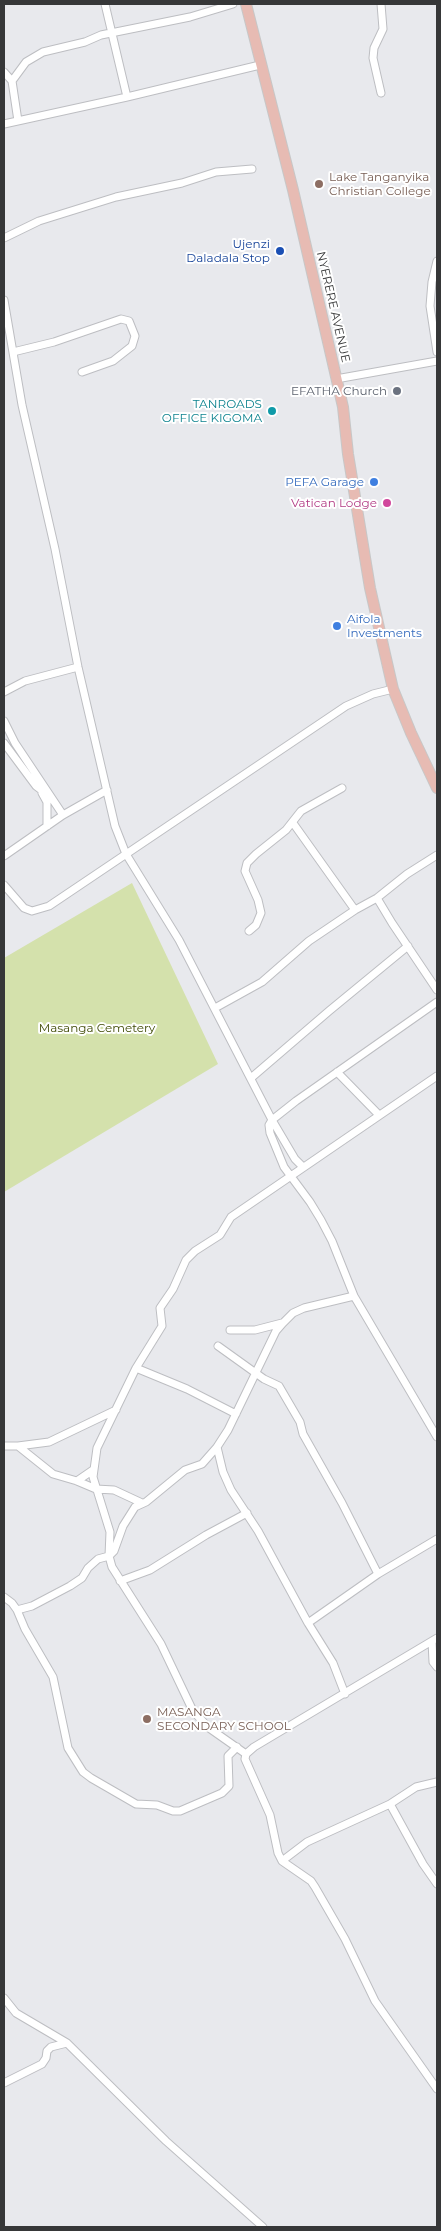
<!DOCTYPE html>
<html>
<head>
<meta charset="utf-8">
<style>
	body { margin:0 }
	#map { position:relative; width:441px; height:2231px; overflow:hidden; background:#e8e9ed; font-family:Montserrat,sans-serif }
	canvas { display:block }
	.frame { position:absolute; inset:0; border:5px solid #363738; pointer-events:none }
</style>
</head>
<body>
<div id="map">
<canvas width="441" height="2231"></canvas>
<div class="frame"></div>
</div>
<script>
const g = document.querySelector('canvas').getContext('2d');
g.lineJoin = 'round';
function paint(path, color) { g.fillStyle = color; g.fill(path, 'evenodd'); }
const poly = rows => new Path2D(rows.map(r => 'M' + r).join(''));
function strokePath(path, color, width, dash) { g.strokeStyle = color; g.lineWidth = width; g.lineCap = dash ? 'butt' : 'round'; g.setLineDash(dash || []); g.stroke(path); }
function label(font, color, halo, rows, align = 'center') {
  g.font = font + ' Montserrat,sans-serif'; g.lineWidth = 4; g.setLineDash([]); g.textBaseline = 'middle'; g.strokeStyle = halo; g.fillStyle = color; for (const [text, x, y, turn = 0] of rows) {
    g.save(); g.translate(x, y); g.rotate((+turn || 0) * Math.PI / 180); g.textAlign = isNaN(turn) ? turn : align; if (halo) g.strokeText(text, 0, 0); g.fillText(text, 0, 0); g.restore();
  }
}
paint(poly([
	[132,883,218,1064,4,1192,4,958]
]), '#d4e1ac');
const street = poly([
	[105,4,127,97],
	[381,4,383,29,374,48,373,58,381,93],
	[4,72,12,81,18,121],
	[12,81,26,62,43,52,85,42,101,35,190,17,233,4],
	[4,124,127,97,260,65],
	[4,238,39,221,116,197,182,183,216,172,252,169],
	[437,261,432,282,430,306,437,352],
	[4,300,22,405,55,549,78,667,115,826,126,854,179,940,272,1120,295,1159,303,1167],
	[13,352,54,342,121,319,129,321,135,336,132,346,113,361,82,372],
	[336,379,437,361],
	[4,692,25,681,78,667],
	[4,721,15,743,63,815],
	[4,743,36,786,49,796],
	[42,793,47,802,47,826],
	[293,823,355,910],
	[4,856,63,815,107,790],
	[4,885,24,908,32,911,49,906,346,706,373,694,393,689],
	[377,898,392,923,437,990],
	[249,931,256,925,261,913,258,900,245,871,247,863,256,854,286,830,301,811,342,788],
	[437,1002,296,1101,272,1120,269,1125,270,1133,284,1167,310,1202,321,1220,332,1241,354,1296,437,1437],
	[215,1008,262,982,309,941,355,910,377,898,407,874,437,855],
	[337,1072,379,1115],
	[251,1078,329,1011,408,946],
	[230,1330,255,1330,282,1323],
	[218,1346,264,1379,279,1386,300,1422,303,1434,342,1503,378,1574],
	[136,1368,187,1389,236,1414],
	[4,1446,18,1446,53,1474,77,1481,96,1489,114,1490,142,1503],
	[18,1446,49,1442,116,1410],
	[217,1447,202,1464,185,1470,146,1502,135,1507,123,1526,114,1551,109,1556,112,1567,161,1644,193,1711,209,1728,246,1754],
	[77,1481,93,1470],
	[120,1581,150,1570,206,1535,247,1513],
	[4,1597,12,1603,17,1610,25,1629,53,1677,68,1748,83,1772,91,1778,136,1804,157,1805,173,1811,180,1811,222,1793,229,1786,228,1756,237,1747],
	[17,1610,32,1606,70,1586,82,1578,88,1568,98,1559,109,1556,110,1532,93,1477,97,1448,136,1368,162,1326,160,1308,173,1289,186,1260,195,1251,220,1235,231,1217,437,1076],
	[308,1623,378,1574,437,1539],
	[437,1638,254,1747,246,1754,245,1759,270,1815,278,1853,282,1861,311,1881,315,1887,345,1939,375,2001,437,2089],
	[432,1641,433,1662,437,1667],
	[345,1694,333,1663,308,1623,258,1531,231,1490,223,1472,217,1447,228,1430,276,1331,283,1323,293,1313,304,1308,354,1296],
	[390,1804,423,1864,437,1884],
	[282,1861,307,1842,390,1804,416,1787,437,1782],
	[4,1998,16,2013,67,2043,166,2141,263,2227],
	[4,2083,42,2064,46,2058,47,2051,51,2047,67,2043]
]);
const primary = poly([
	[246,4,293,190,343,407,348,454,370,588,393,689,411,733,437,788]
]);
strokePath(street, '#bdbec2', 9);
strokePath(primary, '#c7c7c7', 12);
strokePath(street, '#fff', 7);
strokePath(primary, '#e7bbb3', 10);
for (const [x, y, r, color] of [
	[319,184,5,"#8d6e63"],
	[280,251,5,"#1a4fb4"],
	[397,391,5,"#6b7280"],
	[272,411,5,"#0f9aa8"],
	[374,482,5,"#3f7fe0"],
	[387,503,5,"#d1479c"],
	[337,626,5,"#3f7fe0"],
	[147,1719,5,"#8d6e63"]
]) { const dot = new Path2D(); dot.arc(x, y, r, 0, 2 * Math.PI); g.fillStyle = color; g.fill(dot); strokePath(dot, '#fff', 2); }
label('12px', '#785e54', '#fff', [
	["Lake Tanganyika",329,177],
	["Christian College",329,191],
	["MASANGA",157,1712],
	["SECONDARY SCHOOL",157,1726]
], 'left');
label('12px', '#164399', '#fff', [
	["Ujenzi",270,244],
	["Daladala Stop",270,258]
], 'right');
label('12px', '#363738', '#fff', [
	["NYERERE AVENUE",333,307,77]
]);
label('12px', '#5b616d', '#fff', [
	["EFATHA Church",387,391]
], 'right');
label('12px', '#0d838f', '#fff', [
	["TANROADS",262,404],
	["OFFICE KIGOMA",262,418]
], 'right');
label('12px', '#366cbe', '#fff', [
	["PEFA Garage",364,482],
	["Aifola",347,619,"left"],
	["Investments",347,633,"left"]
], 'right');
label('12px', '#b23c85', '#fff', [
	["Vatican Lodge",377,503]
], 'right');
label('12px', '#3e4903', '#fff', [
	["Masanga Cemetery",97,1028]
]);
</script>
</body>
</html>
